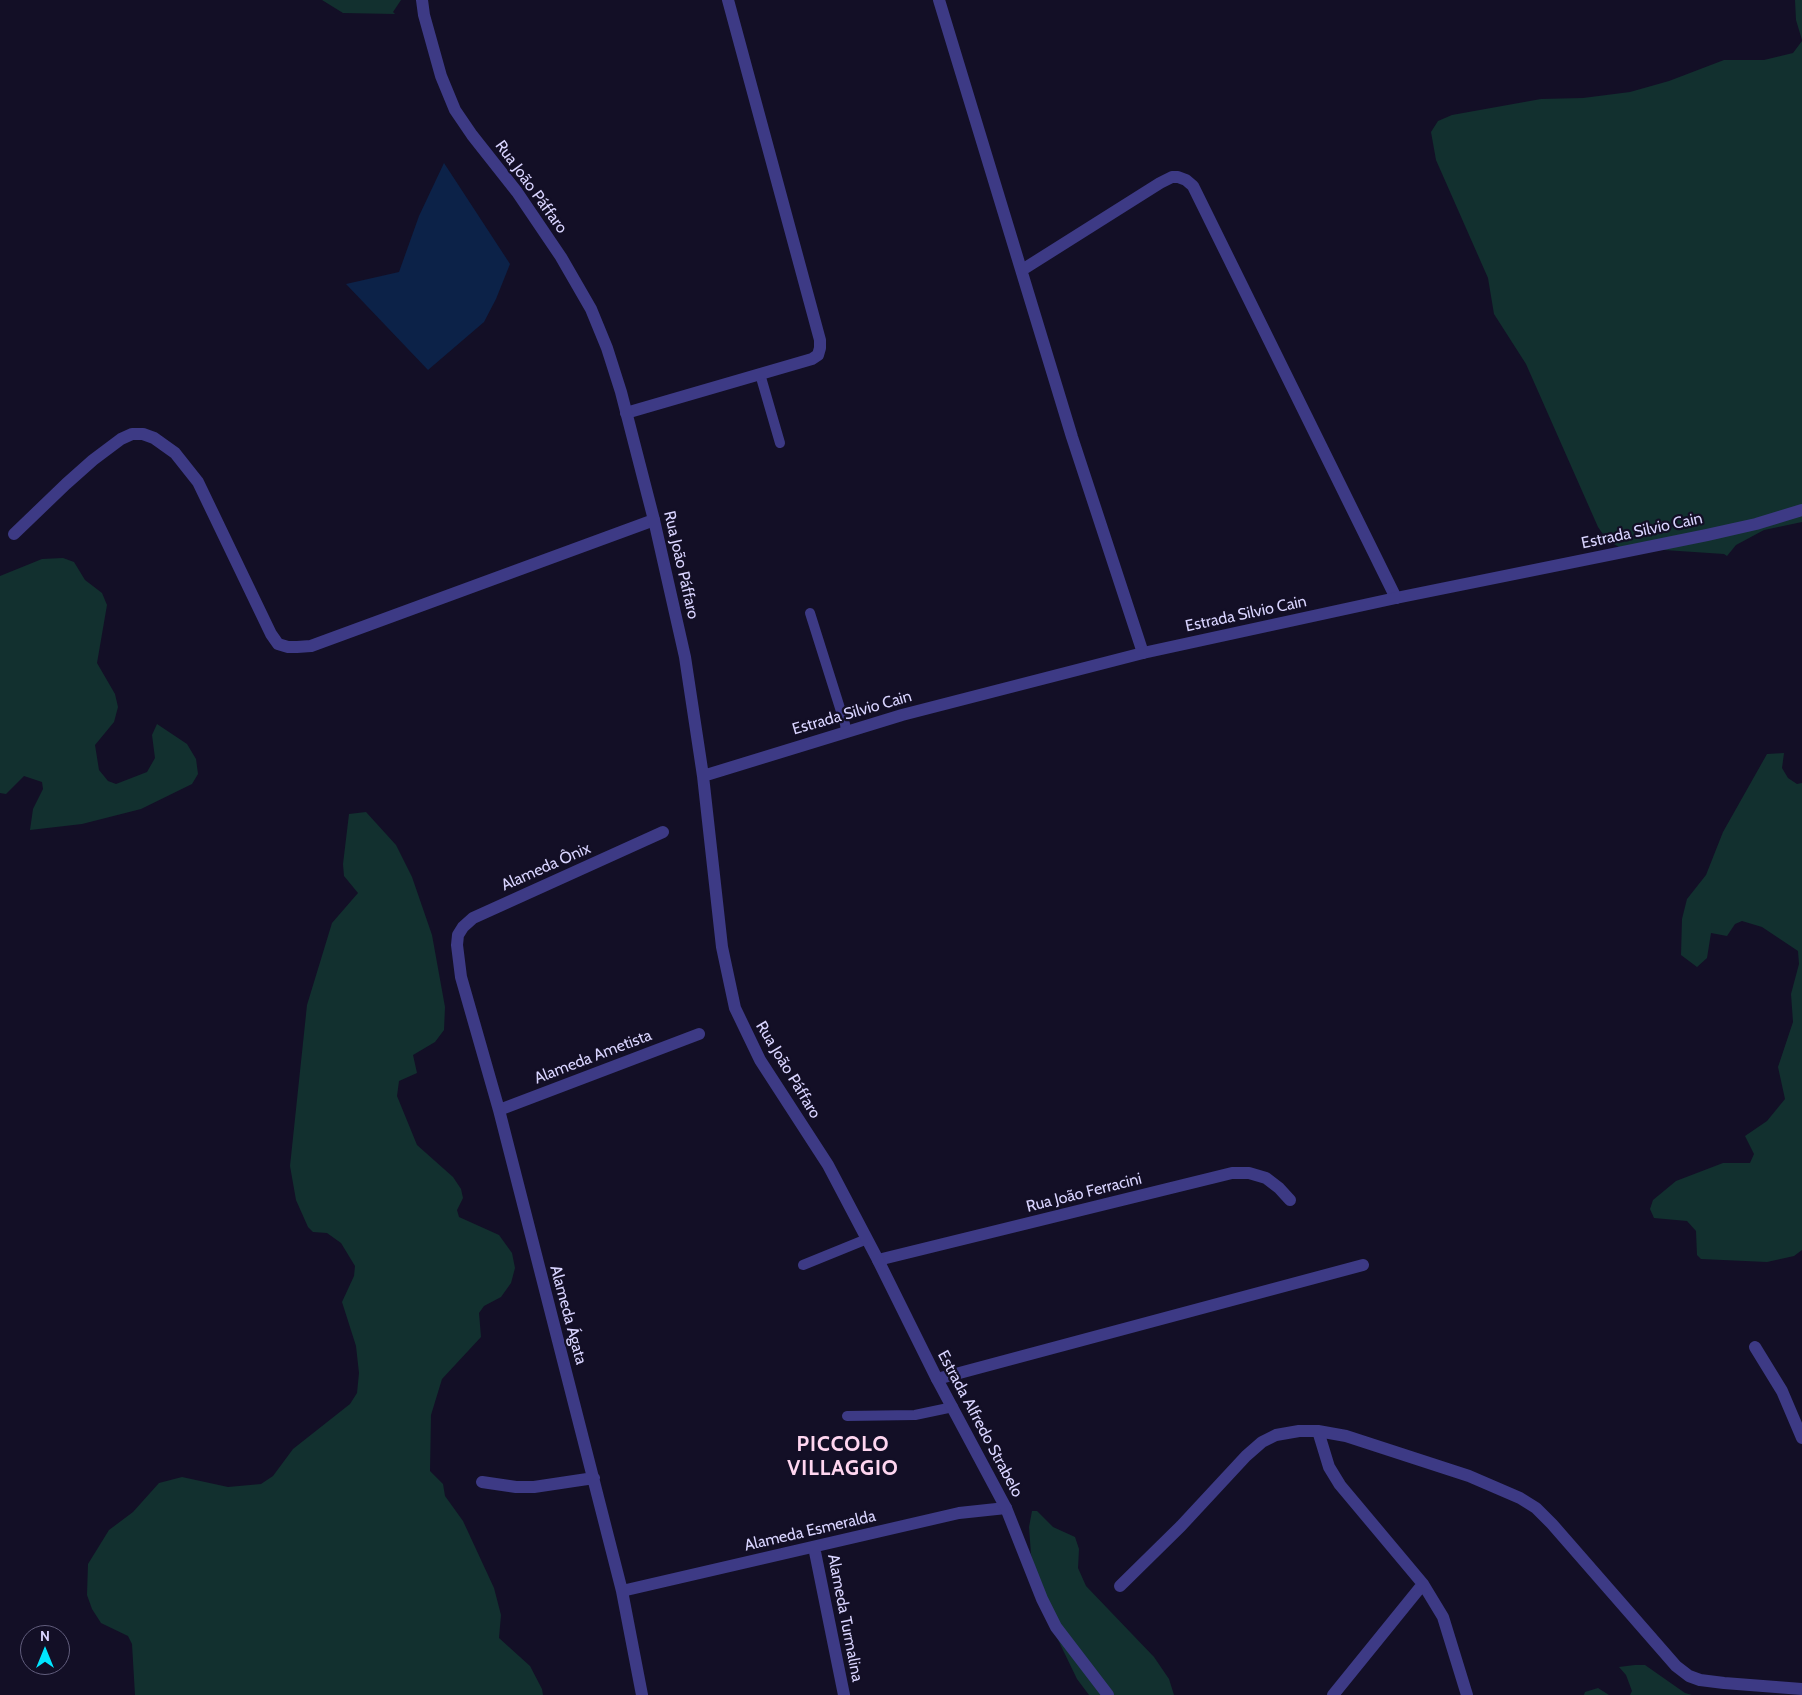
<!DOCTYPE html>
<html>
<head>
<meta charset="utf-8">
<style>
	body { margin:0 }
	#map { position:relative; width:1802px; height:1695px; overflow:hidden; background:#130f26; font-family:Cabin,sans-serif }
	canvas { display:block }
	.north { position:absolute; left:20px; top:1625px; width:50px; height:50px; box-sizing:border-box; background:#130f26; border:1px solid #625e7d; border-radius:50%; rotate:0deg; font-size:14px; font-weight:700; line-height:20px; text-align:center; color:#d9d4ff }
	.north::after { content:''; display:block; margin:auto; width:18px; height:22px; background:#00e5ff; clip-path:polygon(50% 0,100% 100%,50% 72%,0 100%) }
</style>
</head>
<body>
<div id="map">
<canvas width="1802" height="1695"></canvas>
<div class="north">N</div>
</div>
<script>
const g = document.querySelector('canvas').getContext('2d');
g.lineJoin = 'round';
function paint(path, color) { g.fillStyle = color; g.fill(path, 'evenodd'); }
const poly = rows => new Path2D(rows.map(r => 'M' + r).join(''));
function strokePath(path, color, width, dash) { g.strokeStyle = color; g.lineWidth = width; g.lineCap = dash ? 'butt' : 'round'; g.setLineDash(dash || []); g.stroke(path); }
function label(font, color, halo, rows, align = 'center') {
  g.font = font + ' Cabin,sans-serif'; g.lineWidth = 4.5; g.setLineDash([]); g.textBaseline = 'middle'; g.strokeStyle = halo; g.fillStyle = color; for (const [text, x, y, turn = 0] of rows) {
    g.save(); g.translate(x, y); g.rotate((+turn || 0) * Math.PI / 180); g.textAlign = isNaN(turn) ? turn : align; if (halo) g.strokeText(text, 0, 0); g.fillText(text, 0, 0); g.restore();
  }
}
paint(poly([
	[322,0,401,0,393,12,395,14,343,13],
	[1795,0,1802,0,1802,40,1796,20],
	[1802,41,1802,522,1764,530,1736,545,1727,556,1724,554,1619,547,1607,540,1598,527,1526,364,1494,314,1488,278,1436,160,1431,132,1438,121,1452,115,1541,99,1583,98,1630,92,1669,81,1724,60,1764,60,1793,53],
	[63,558,74,562,85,580,102,593,107,605,97,663,115,694,118,707,114,722,95,745,99,770,108,781,116,784,147,772,155,758,152,735,157,724,187,744,196,759,198,774,192,784,141,809,82,824,30,830,33,809,43,789,42,782,24,776,6,794,0,793,0,576,42,559],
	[1784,753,1782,768,1788,778,1797,784,1802,783,1802,1250,1794,1256,1767,1262,1701,1259,1697,1255,1696,1231,1687,1221,1654,1218,1650,1209,1653,1200,1676,1181,1723,1163,1750,1163,1754,1154,1745,1136,1767,1121,1785,1099,1778,1067,1793,1022,1791,994,1799,964,1798,951,1762,927,1742,921,1735,924,1727,936,1711,933,1707,958,1697,967,1681,955,1682,919,1687,899,1706,875,1723,832,1767,754],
	[366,812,396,845,412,877,432,935,445,1007,444,1030,435,1042,413,1055,417,1073,399,1081,397,1096,417,1145,453,1177,461,1189,463,1198,457,1210,459,1217,499,1235,512,1253,515,1268,511,1283,501,1297,484,1306,479,1313,481,1337,442,1379,431,1415,430,1471,443,1484,445,1496,463,1521,494,1588,501,1615,499,1638,530,1666,542,1689,543,1695,135,1695,132,1644,128,1636,101,1623,92,1609,87,1595,88,1564,109,1530,133,1512,159,1483,182,1477,228,1487,261,1484,273,1476,293,1449,350,1404,357,1393,359,1373,356,1346,342,1302,354,1276,355,1266,341,1243,327,1233,313,1232,308,1227,296,1200,290,1166,307,1005,332,923,358,893,344,876,343,864,349,814],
	[1032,1511,1037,1511,1053,1527,1075,1537,1079,1549,1078,1568,1086,1586,1154,1657,1169,1679,1174,1695,1089,1695,1077,1679,1048,1619,1031,1554,1029,1527],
	[1635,1665,1645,1665,1685,1693,1692,1695,1630,1695,1632,1691,1626,1675,1619,1667],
	[1598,1688,1609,1695,1584,1695,1585,1692]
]), '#12302f');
paint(poly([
	[444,163,510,264,496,299,484,322,428,370,346,284,399,272,419,216]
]), '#0c2248');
strokePath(poly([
	[760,374,780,443],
	[810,613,845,724,846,731],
	[803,1265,867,1239],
	[847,1416,915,1415,953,1407]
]), '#3d3a85', 10);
strokePath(poly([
	[939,0,1072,437,1143,653],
	[1022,270,1160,183,1172,177,1178,177,1186,180,1193,186,1396,598],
	[626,413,812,359,818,355,820,348,820,340,728,0],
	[14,534,66,484,93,460,121,439,132,434,143,434,154,438,175,453,198,482,271,634,278,644,288,647,297,647,311,646,654,520],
	[499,1110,699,1034],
	[878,1260,1232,1173,1249,1173,1266,1178,1279,1188,1290,1200],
	[1755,1347,1782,1391,1802,1438],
	[937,1379,1363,1265],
	[1318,1431,1329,1467,1340,1485,1423,1584,1443,1617,1467,1695],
	[482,1482,516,1487,534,1487,594,1478],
	[814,1547,844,1695],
	[1120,1586,1181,1526,1246,1456,1262,1442,1276,1435,1299,1431,1318,1431,1346,1436,1469,1476,1520,1498,1536,1508,1552,1524,1676,1666,1689,1676,1700,1680,1724,1683,1802,1689],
	[622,1591,959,1513,1006,1508],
	[642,1695,622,1591,499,1110,461,977,457,945,458,935,463,927,473,918,663,832],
	[1333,1695,1423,1584]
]), '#3d3a85', 12);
strokePath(poly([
	[422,0,424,15,441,76,455,110,472,135,517,192,561,257,591,309,607,348,621,392,654,520,685,657,703,776,722,947,735,1008,760,1060,828,1165,878,1260,937,1379,1006,1508,1042,1599,1056,1627,1108,1695],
	[703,776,902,715,1143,653,1396,598,1707,535,1756,524,1802,510]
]), '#3d3a85', 12);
label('16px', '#d9d4ff', '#130f26', [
	["Rua João Páffaro",531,187,54],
	["Estrada Silvio Cain",1642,531,-12],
	["Rua João Páffaro",681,565,77],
	["Estrada Silvio Cain",1246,614,-12],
	["Estrada Silvio Cain",852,713,-16],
	["Alameda Ônix",546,867,-24],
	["Alameda Ametista",593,1057,-21],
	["Rua João Páffaro",788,1070,59],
	["Rua João Ferracini",1084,1193,-14],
	["Alameda Ágata",568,1315,75],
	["Estrada Alfredo Strabelo",980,1424,62],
	["Alameda Esmeralda",810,1531,-13],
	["Alameda Turmalina",845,1618,79]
]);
g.letterSpacing = '1px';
label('bold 21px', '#ffd6f0', '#130f26', [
	["PICCOLO",843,1445],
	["VILLAGGIO",843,1469]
]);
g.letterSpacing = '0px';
</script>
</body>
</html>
